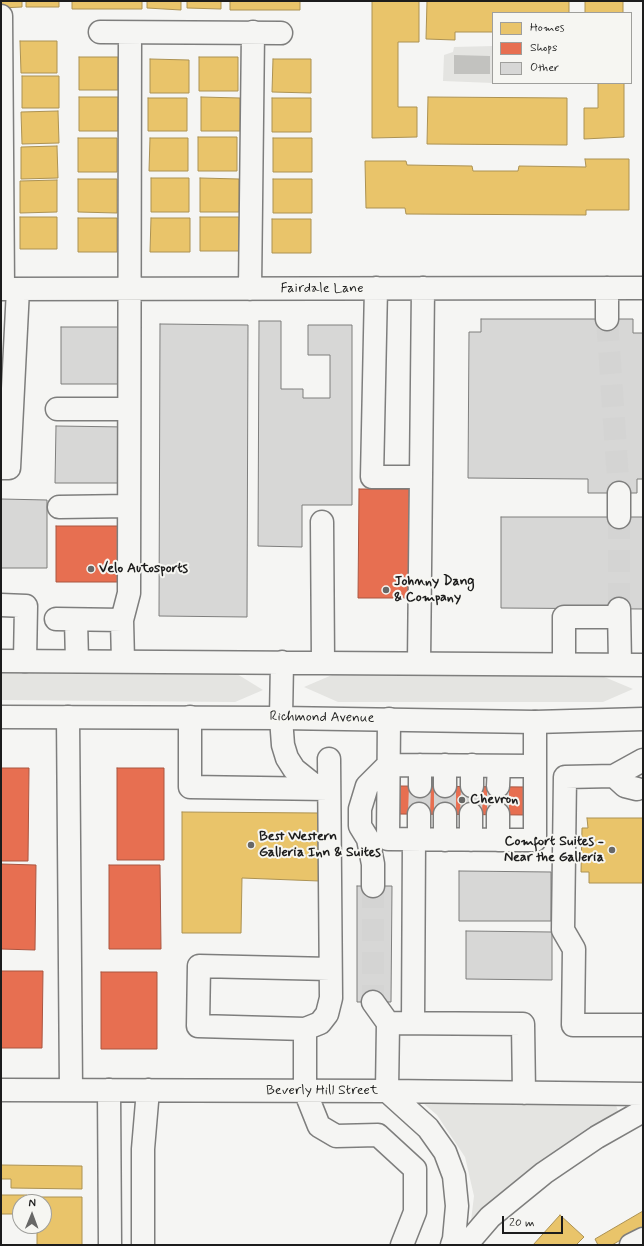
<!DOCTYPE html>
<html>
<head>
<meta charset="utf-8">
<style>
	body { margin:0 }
	#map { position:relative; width:644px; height:1246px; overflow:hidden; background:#f5f5f3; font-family:Mynerve,sans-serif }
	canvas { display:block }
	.frame { position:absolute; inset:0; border:2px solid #1c1c1c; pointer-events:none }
	.legend { position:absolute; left:492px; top:12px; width:140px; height:72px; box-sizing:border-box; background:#f6f6f2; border:1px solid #9f9f9c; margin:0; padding:5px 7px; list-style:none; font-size:12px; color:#1c1c1c }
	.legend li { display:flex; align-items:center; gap:8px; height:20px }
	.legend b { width:20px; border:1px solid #9f9f9c }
	.north { position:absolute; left:12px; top:1194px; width:40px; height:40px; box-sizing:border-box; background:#f6f6f2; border:1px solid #9f9f9c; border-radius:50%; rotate:1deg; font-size:11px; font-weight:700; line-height:16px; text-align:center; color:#1c1c1c }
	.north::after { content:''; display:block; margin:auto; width:14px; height:18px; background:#686867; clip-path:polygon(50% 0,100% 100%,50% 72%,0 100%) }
	.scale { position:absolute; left:502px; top:1216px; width:61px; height:18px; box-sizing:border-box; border:2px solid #1c1c1c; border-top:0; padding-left:5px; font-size:12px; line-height:14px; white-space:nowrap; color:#1c1c1c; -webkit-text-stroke:3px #f6f6f2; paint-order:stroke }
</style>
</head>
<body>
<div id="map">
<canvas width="644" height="1246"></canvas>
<div class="frame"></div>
<ul class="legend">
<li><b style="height:11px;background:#e9c46a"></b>Homes</li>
<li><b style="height:11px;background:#e76f51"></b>Shops</li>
<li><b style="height:11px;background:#d7d7d6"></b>Other</li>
</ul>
<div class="north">N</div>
<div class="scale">20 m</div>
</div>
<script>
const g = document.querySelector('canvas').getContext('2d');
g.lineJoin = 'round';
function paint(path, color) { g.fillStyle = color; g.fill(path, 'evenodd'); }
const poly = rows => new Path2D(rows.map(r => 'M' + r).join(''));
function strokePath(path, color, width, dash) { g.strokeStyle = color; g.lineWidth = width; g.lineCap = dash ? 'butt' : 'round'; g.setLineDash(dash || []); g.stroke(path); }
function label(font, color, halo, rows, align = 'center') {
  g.font = font + ' Mynerve,sans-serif'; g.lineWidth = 4; g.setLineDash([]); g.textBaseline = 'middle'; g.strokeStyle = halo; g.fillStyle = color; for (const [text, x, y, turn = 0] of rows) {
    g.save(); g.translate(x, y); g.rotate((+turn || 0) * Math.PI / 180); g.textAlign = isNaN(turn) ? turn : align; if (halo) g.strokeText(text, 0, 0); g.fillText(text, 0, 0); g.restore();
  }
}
paint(poly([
	[493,46,493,83,443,81,444,55,453,52,454,47],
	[1,672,237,674,263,690,235,702,1,700],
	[339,672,602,676,633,689,603,702,338,702,304,687],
	[434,1096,605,1098,616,1105,619,1114,470,1229,474,1196,465,1157,437,1115,423,1103]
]), '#e4e4e1');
paint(poly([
	[454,55,490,56,490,74,454,74]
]), '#c2c2bf');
const homes = poly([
	[1,1,22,1,22,7,1,8,1,1],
	[26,1,59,1,59,7,26,7,26,1],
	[72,1,142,1,142,9,72,9,72,1],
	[147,1,181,1,181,10,147,8,147,1],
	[187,1,221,1,221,9,187,8,187,1],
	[230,1,300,1,300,10,230,10,230,1],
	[372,1,419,1,419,42,398,42,398,107,417,107,417,137,372,138,372,1],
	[427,1,569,1,569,13,493,13,493,32,455,32,455,40,426,39,427,1],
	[585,1,623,1,623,13,585,13,585,1],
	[20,41,57,41,57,73,21,73,20,41],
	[79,57,118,57,118,90,79,90,79,57],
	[199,57,238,57,238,91,199,91,199,57],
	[150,59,189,60,189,93,150,93,150,59],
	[273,59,311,59,311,93,272,92,273,59],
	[22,76,59,76,59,108,22,108,22,76],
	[598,83,624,83,624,137,584,139,584,108,598,108,598,83],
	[79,97,118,97,118,131,79,131,79,97],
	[201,97,240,98,240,131,201,131,201,97],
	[428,97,567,98,567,145,427,144,428,97],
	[148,98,187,98,187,131,148,131,148,98],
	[272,98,311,98,311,132,272,132,272,98],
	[58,111,59,143,22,144,21,112,58,111],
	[198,137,237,137,237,171,198,171,198,137],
	[78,138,117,138,117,172,78,172,78,138],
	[150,138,188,138,188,171,149,171,150,138],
	[273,138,312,138,312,172,273,172,273,138],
	[57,146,58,178,21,179,21,147,57,146],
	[585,159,629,159,629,210,586,210,586,215,406,214,405,208,366,208,365,161,406,161,407,165,472,166,473,171,518,171,519,166,586,167,585,159],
	[151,178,189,178,189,212,151,212,151,178],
	[200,178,239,179,239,212,200,212,200,178],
	[78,179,117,179,117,213,78,212,78,179],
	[273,179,312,179,312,213,273,213,273,179],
	[57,180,57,212,20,213,20,181,57,180],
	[20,217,57,217,57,249,20,249,20,217],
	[200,217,239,217,239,251,200,251,200,217],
	[78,218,117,218,117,252,78,252,78,218],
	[151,218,190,218,190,252,150,252,151,218],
	[272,219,311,219,311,253,272,253,272,219],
	[182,812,319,813,319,881,242,878,241,933,182,933,182,812],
	[587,818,643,818,643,883,589,883,589,872,581,872,582,828,588,828,587,818],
	[1,1165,82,1166,82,1189,11,1188,11,1179,1,1179,1,1165],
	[1,1195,27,1195,27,1202,20,1202,20,1214,1,1214,1,1195],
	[38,1197,82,1197,82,1245,37,1245,37,1226,44,1226,44,1202,38,1202,38,1197],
	[643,1211,643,1227,612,1245,598,1245,595,1239,643,1211],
	[560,1215,584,1237,576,1245,533,1245,560,1215]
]);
paint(homes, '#e9c46a');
strokePath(homes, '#ac9253', 1);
const shops = poly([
	[359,489,411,489,411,598,358,598,359,489],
	[56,526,125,526,125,582,56,582,56,526],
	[1,768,29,768,28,861,1,861,1,768],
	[117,768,164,768,164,860,117,860,117,768],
	[398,786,527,787,527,815,398,814,398,786],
	[1,864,36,865,35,950,1,949,1,864],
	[109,865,160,865,161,949,109,949,109,865],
	[1,971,43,971,42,1048,1,1048,1,971],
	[101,972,157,972,157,1049,101,1049,101,972]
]);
paint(shops, '#e76f51');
strokePath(shops, '#aa5641', 1);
const building = poly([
	[481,319,633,319,633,333,643,333,643,479,637,479,637,493,588,493,588,479,468,478,469,332,481,332,481,319],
	[259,321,281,321,281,389,303,389,303,398,330,398,330,355,308,355,308,325,352,325,352,505,302,505,302,547,258,546,259,321],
	[160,324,248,325,247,617,159,616,160,324],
	[61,327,126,327,126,384,61,384,61,327],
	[56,426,126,427,126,483,55,483,56,426],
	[1,499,47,500,47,568,1,568,1,499],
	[501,517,643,517,643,609,501,608,501,517],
	[459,871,551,872,551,921,459,921,459,871],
	[357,886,392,886,391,1002,357,1002,357,886],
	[466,931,552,932,552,980,466,979,466,931]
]);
paint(building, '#d7d7d6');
strokePath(building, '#7e7e7d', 1);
strokePath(poly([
	[607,319,619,493],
	[619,517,619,609],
	[498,786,498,814],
	[419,814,420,786],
	[445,814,445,786],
	[471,814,472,786],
	[373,886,373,1002]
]), '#d4d4d3', 22, [22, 11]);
const minor = poly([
	[1,16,3,289],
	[100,32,281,33],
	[376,288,372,477,421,477],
	[607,288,607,319],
	[1,289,643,288],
	[250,289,253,32],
	[57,409,129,409],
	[1,468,9,468,18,289],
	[59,507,129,506],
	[619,517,619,493],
	[322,522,323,662],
	[1,605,26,606,25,661],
	[619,609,620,664],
	[56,619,122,620],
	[76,620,77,661],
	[123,661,122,620,129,593,130,33],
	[419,663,423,288],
	[564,663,564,617,619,617],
	[68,717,71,1090],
	[190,717,190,787,328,789],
	[281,718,283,745,287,758,294,769,319,789],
	[389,719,388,839,535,840,535,766],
	[329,759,331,998,327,1014,320,1023,305,1029,198,1026,199,966,330,969],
	[643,760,614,776,565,777,563,930,574,949,573,1025,643,1025],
	[614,776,625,786,637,789],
	[420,786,420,765],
	[445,786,445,765],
	[472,786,472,765],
	[498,786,499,766],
	[445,814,445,840],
	[419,839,419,814],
	[471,840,471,814],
	[498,840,498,814],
	[373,886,373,864,368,839,360,826,360,809,367,786,388,765,535,766,535,722],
	[373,1002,388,1023],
	[413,1023,414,839],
	[305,1029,305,1091,319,1126,336,1136,378,1135,415,1169,415,1212,402,1245],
	[1,1090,387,1091,643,1094],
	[109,1090,110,1245],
	[143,1245,143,1149,148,1090],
	[452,1245,454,1239,457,1206,454,1176,445,1152,428,1128,387,1091,388,1023,523,1024,524,1093],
	[466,1245,490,1217,544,1173,597,1137,643,1111],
	[631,1245,643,1239]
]);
const major = poly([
	[1,661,643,665],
	[1,717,281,718,535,722,643,719],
	[281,718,282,662]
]);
strokePath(minor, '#7e7e7d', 25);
strokePath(major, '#7e7e7d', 25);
strokePath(minor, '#f5f5f3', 22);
strokePath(major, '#f5f5f3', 22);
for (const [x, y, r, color] of [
	[91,569,4,"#686867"],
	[386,590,4,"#686867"],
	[462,800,4,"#686867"],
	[251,845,4,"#686867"],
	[612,850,4,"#686867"]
]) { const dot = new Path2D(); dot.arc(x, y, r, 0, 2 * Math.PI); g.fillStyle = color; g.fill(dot); strokePath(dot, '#f6f6f2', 1.5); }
label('14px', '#1c1c1c', '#f6f6f2', [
	["Fairdale Lane",322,289],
	["Richmond Avenue",322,718,1],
	["Beverly Hill Street",322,1091]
]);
label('bold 14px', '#1c1c1c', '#f6f6f2', [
	["Velo Autosports",99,569],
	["Johnny Dang",394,582],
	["& Company",394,598],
	["Chevron",470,800],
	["Best Western",259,837],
	["Galleria Inn & Suites",259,853],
	["Comfort Suites -",604,842,"right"],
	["Near the Galleria",604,858,"right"]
], 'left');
</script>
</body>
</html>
